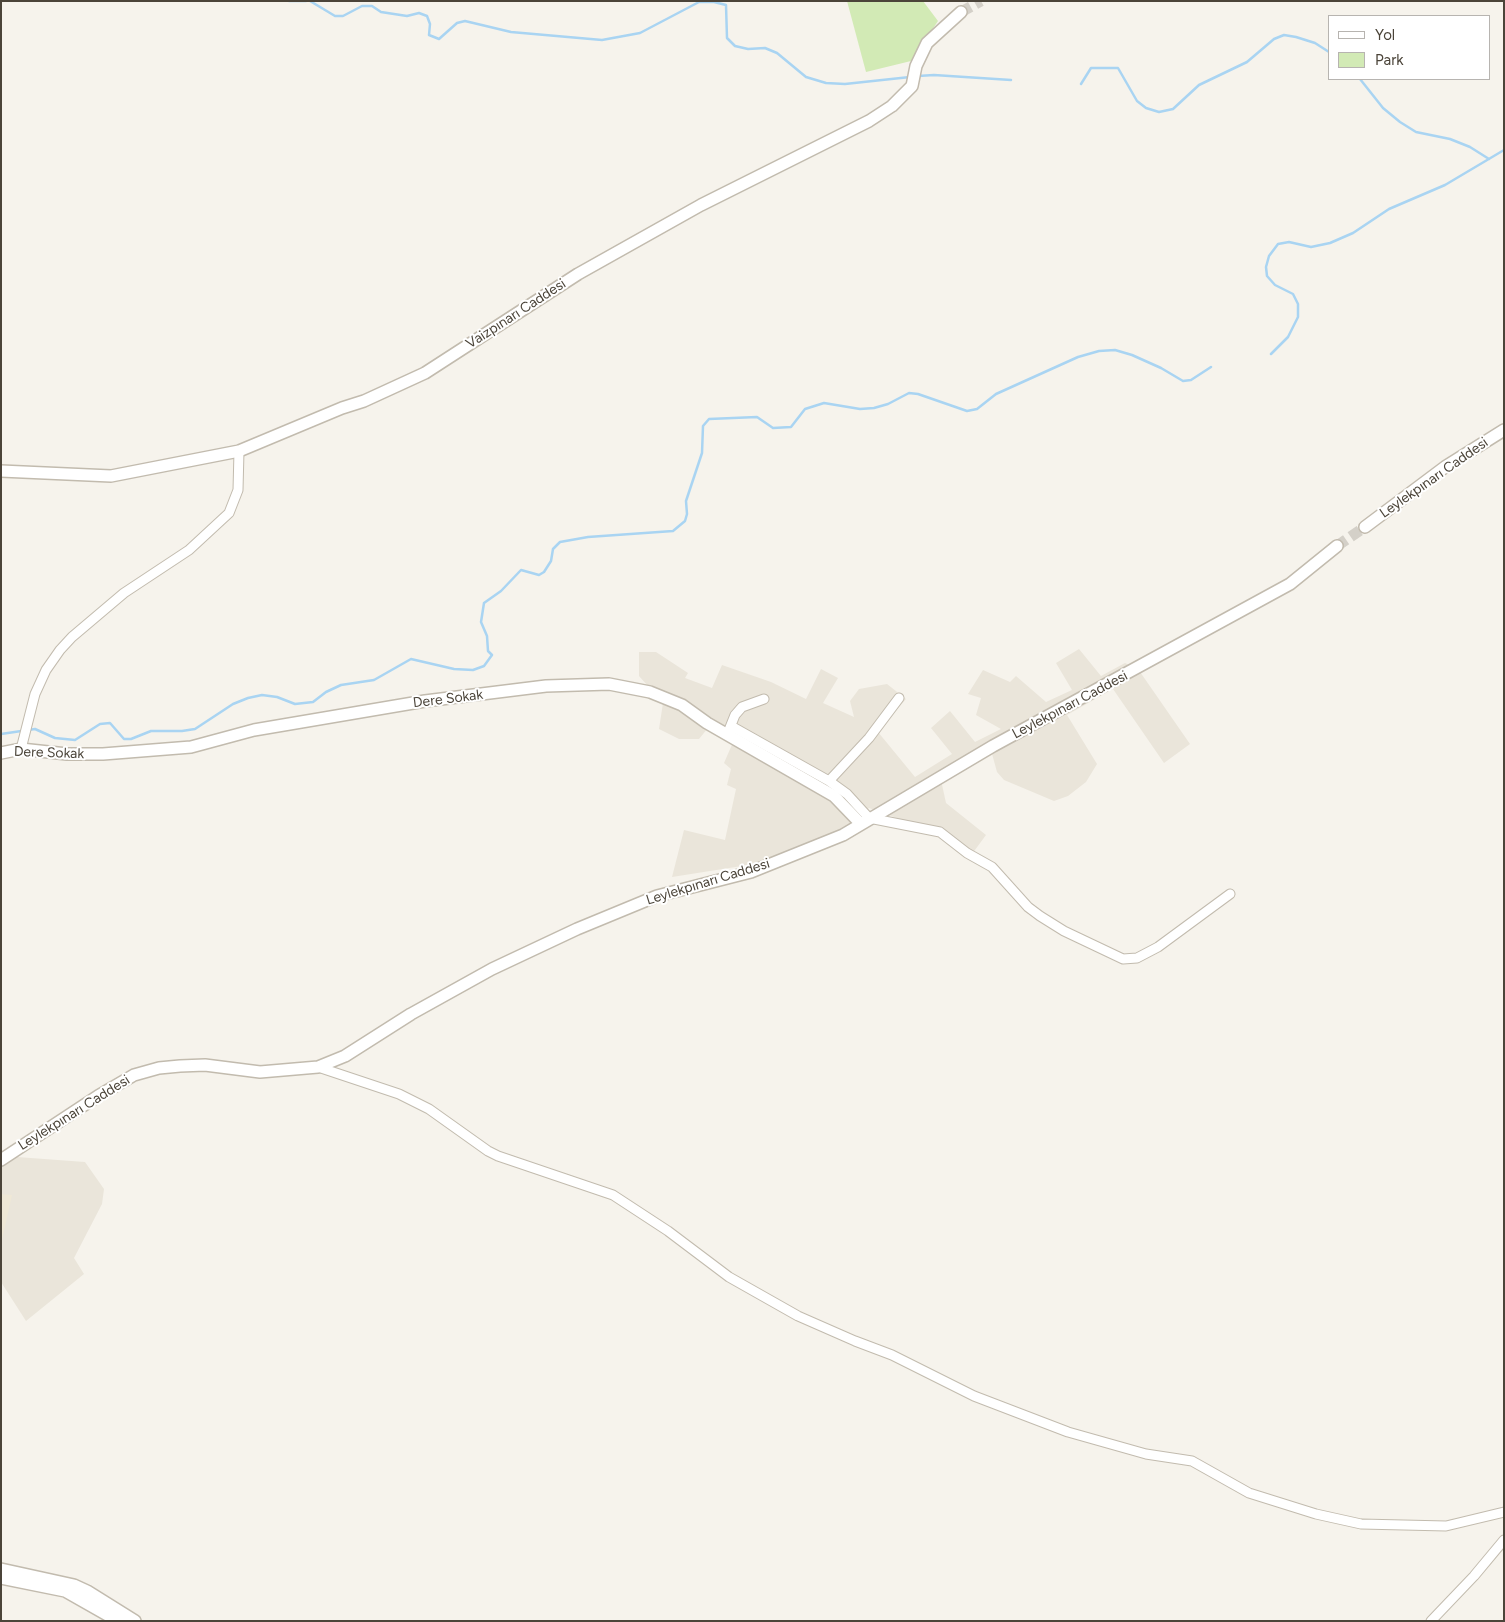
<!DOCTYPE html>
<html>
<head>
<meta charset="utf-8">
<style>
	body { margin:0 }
	#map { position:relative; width:1505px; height:1622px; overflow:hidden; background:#f6f3ec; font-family:Figtree,sans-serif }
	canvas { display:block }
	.frame { position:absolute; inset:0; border:2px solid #4b4439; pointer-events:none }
	.legend { position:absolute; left:1328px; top:15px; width:162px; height:65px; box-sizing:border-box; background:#fff; border:1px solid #b7b4b0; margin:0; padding:6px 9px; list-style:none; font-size:15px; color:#4b4439 }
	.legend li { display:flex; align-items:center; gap:10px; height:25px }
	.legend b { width:25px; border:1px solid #b7b4b0 }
</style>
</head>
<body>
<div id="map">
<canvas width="1505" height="1622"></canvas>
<div class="frame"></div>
<ul class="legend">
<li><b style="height:6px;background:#fff"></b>Yol</li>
<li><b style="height:14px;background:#d2eab5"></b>Park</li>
</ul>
</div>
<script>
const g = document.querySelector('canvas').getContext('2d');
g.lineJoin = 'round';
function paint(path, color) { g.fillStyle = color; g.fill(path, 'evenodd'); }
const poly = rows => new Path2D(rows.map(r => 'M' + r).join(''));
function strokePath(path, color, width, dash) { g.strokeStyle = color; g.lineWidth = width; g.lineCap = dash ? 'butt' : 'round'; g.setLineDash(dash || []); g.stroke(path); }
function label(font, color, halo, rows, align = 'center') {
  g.font = font + ' Figtree,sans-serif'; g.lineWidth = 4; g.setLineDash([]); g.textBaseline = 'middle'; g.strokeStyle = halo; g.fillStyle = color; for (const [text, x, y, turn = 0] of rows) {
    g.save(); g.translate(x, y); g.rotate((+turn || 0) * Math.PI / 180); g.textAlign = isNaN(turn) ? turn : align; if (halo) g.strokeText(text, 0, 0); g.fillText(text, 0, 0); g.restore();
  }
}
paint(poly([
	[1079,649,1101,676,1125,663,1138,669,1190,744,1164,763,1113,689,1067,715,1097,764,1086,782,1068,796,1054,801,1004,780,997,772,991,750,941,780,946,803,986,835,972,854,922,827,869,808,846,828,783,856,748,865,672,877,684,830,725,840,736,789,727,785,731,769,724,763,734,740,708,728,699,739,679,739,659,729,663,703,639,676,639,652,656,652,688,673,685,678,712,688,722,665,771,682,806,699,821,669,838,678,823,703,854,717,850,701,859,689,887,684,906,699,878,732,915,777,952,754,931,728,950,711,975,742,1001,729,976,715,981,698,968,694,983,670,1010,682,1016,676,1046,702,1072,690,1056,663],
	[17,1157,85,1162,104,1189,102,1204,74,1258,84,1274,26,1321,1,1282,1,1166]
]), '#eae5da');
paint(poly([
	[1,1194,12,1195,1,1244]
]), '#efe8d6');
paint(poly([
	[847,1,923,1,938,21,911,61,866,72]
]), '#d2eab5');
strokePath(poly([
	[289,1,306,1],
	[310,1,335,16,343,16,362,6,372,6,381,12,407,16,419,13,427,16,430,24,429,35,439,39,457,23,465,21,511,32,602,40,640,33,699,2,714,2,726,5,727,38,735,46,748,49,765,48,777,53,806,77,826,83,845,84,910,77],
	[918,76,934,75,1011,80],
	[1360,79,1383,108,1400,122,1416,132,1450,139,1470,147,1489,159],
	[1081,84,1091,68,1118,68,1137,101,1146,108,1159,112,1173,109,1199,85,1247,62,1274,39,1284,35,1296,37,1315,43,1329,52],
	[1271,354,1288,337,1298,317,1298,304,1293,294,1275,285,1267,276,1266,267,1269,256,1278,244,1289,242,1311,247,1330,243,1353,233,1389,209,1445,185,1504,150],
	[1,734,35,729,55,738,75,740,100,724,110,723,124,739,131,739,151,731,182,731,195,729,233,704,248,698,262,695,277,697,295,704,313,702,326,692,341,685,374,680,411,659,454,669,473,670,484,666,492,655,488,651,487,636,481,622,484,603,501,591,521,570,539,575,544,572,551,561,553,549,560,542,588,537,673,531,685,521,687,514,686,501,702,453,703,426,709,419,757,417,773,428,791,427,805,409,824,403,860,409,874,408,888,404,909,393,918,394,967,411,977,409,996,394,1078,357,1099,351,1115,350,1132,355,1161,368,1183,381,1191,380,1211,367]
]), '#a9d4f2', 2.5);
strokePath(poly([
	[961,12,981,1],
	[1337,546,1365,527]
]), '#d4d0c8', 11, [11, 5.5]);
const minor = poly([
	[731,726,829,781,847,794,869,818,940,832,967,853,992,867,1028,907,1040,916,1064,931,1123,959,1137,958,1158,947,1230,894],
	[729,730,735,715,742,707,764,699],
	[21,749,35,694,46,670,60,650,72,637,124,593,189,550,229,513,238,490,239,451],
	[829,781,869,738,899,698],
	[318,1067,399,1094,429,1109,488,1151,498,1156,613,1195,668,1231,729,1277,798,1316,855,1341,892,1355,974,1396,1068,1432,1146,1454,1192,1461,1249,1493,1316,1514,1361,1524,1446,1526,1504,1512],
	[1431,1621,1474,1576,1504,1540]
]);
const tertiary = poly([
	[1,471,111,476,239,451,342,408,364,401,425,373,578,274,701,205,869,121,892,106,912,86,916,66,927,43,961,12],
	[1365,527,1445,467,1504,430],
	[1,753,21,749,67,754,103,754,191,747,254,730,425,701,546,686,609,684,650,692,682,705,707,723,834,796,860,823],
	[1,1160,98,1096,134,1075,159,1068,180,1066,205,1065,260,1072,318,1067,345,1056,411,1014,492,969,577,929,657,896,751,872,843,835,993,746,1290,584,1337,546],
	[1,1569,74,1585,87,1591,135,1621],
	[1,1578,65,1591,118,1621]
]);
strokePath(minor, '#c2bbae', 11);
strokePath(tertiary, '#c2bbae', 14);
strokePath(minor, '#fff', 9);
strokePath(tertiary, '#fff', 11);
label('14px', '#4b4439', '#fff', [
	["Vaizpınarı Caddesi",516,314,-33],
	["Leylekpınarı Caddesi",1434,478,-35],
	["Dere Sokak",448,699,-7],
	["Leylekpınarı Caddesi",1070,705,-28],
	["Dere Sokak",49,753,2],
	["Leylekpınarı Caddesi",708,882,-17],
	["Leylekpınarı Caddesi",74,1113,-32]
]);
</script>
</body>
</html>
